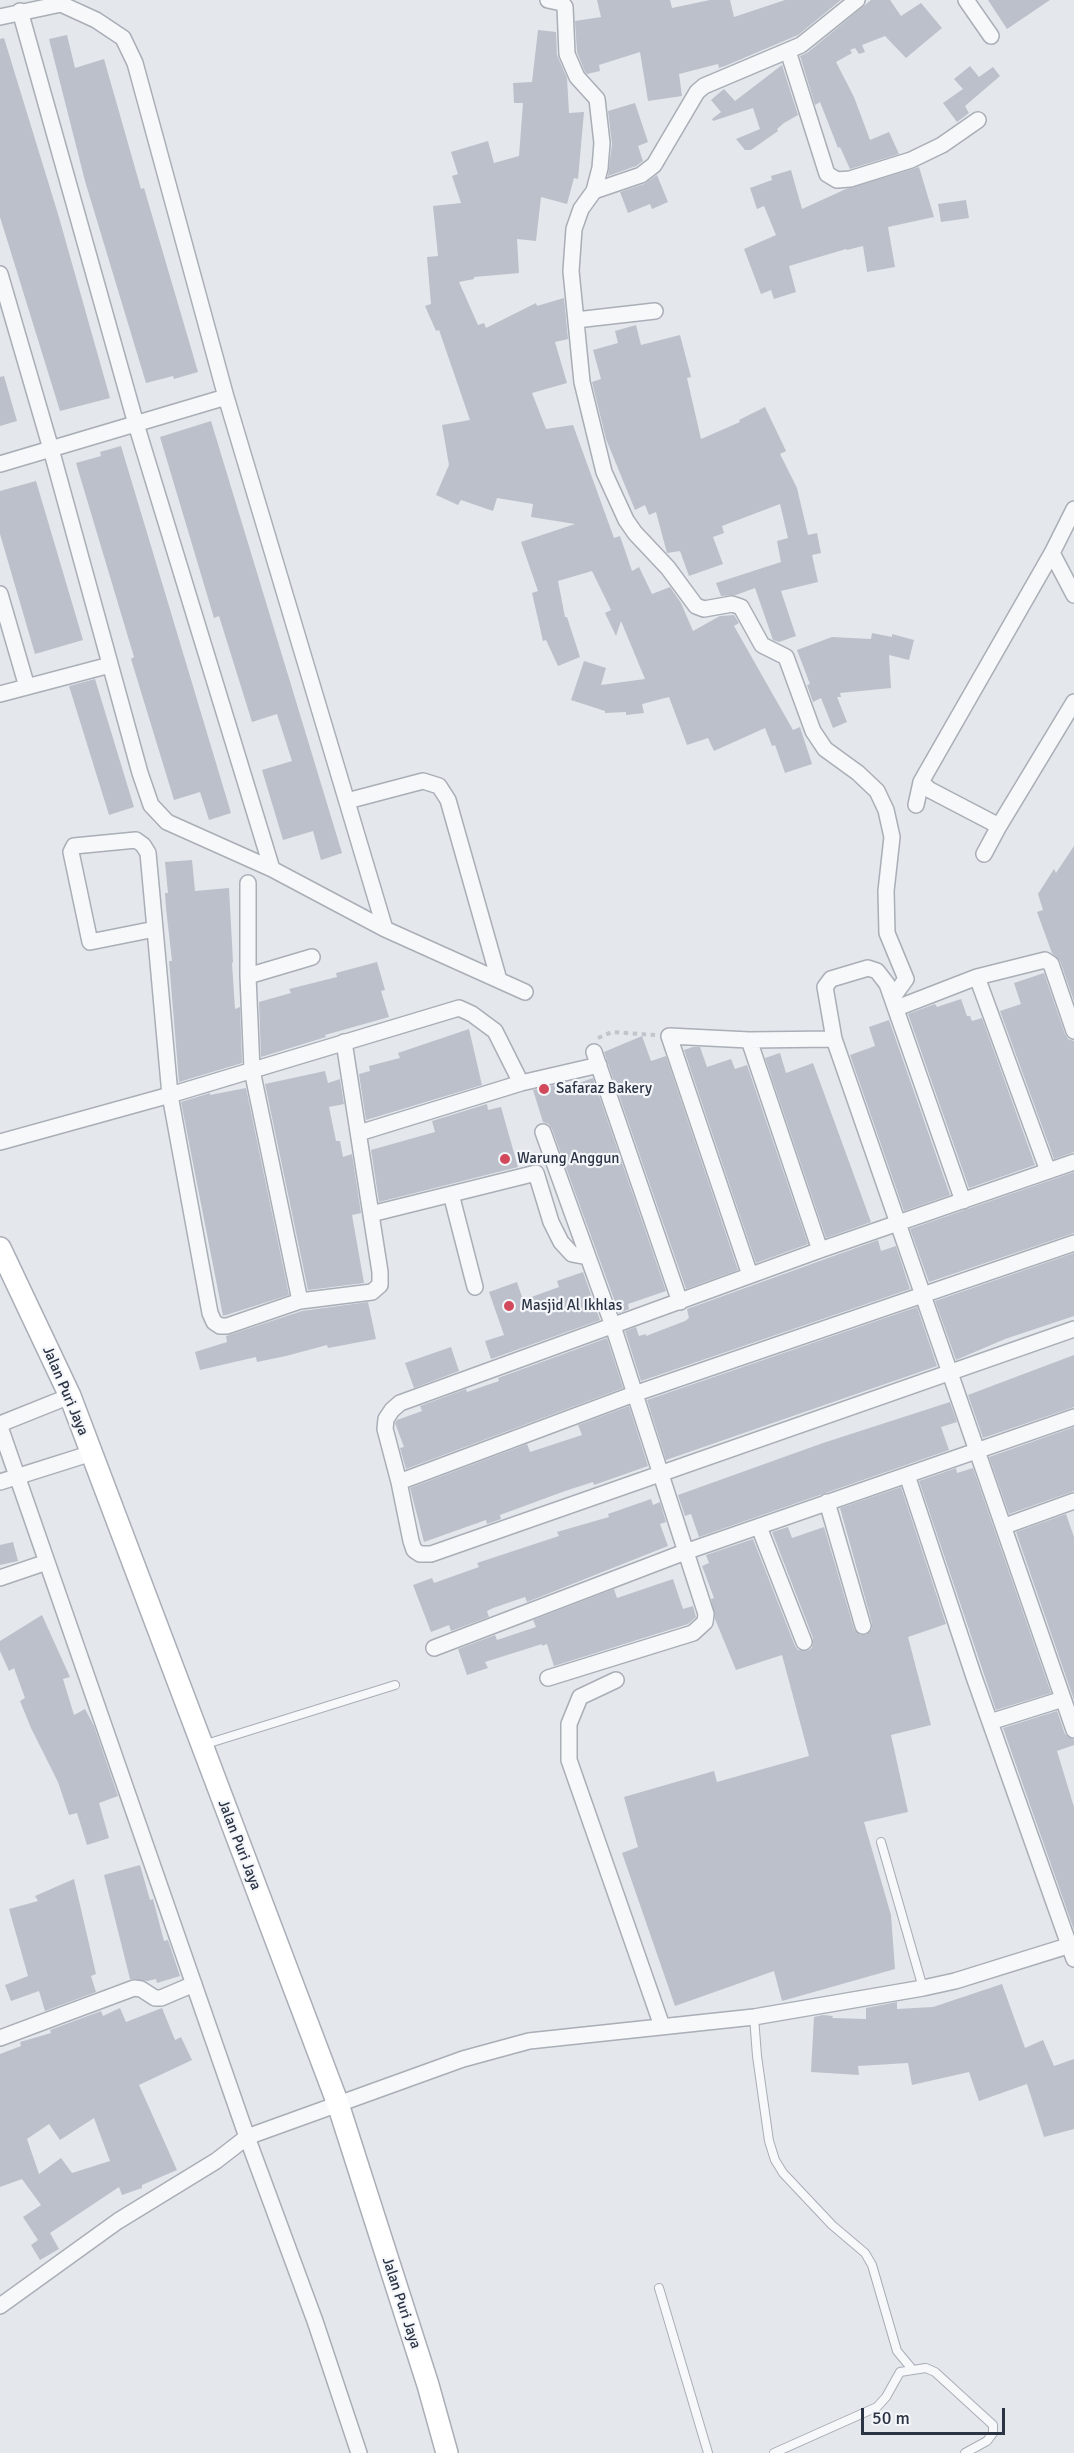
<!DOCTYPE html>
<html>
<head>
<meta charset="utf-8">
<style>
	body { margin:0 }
	#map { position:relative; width:1074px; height:2453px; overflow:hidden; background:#e4e7ec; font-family:Signika,sans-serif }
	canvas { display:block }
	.scale { position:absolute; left:861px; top:2408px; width:144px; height:27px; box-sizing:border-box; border:3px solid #2b3445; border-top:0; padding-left:8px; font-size:18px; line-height:21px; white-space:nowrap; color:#2b3445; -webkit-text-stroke:4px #f4f6f9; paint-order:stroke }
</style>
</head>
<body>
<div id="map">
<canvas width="1074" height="2453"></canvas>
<div class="scale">50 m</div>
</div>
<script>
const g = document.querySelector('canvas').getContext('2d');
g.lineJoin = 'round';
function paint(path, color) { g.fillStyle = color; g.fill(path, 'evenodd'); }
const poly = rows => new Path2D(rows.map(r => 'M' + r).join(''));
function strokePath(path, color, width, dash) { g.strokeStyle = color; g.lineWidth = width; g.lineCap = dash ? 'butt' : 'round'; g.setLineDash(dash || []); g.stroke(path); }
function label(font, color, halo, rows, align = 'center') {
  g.font = font + ' Signika,sans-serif'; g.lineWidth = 4.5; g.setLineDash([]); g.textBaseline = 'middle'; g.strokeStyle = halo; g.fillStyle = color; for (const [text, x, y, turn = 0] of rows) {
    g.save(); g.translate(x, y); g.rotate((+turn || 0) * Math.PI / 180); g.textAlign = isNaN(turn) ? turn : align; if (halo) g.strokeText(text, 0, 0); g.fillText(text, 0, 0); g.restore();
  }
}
paint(poly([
	[597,0,670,0,672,8,710,0,730,0,734,17,785,0,841,0,798,35,725,66,719,68,718,64,679,74,682,96,648,101,640,52,599,65,600,71,587,74,585,72,577,52,575,21,601,17],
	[871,0,890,0,901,16,921,3,942,28,906,58,885,36,862,45,865,52,859,54,855,48,850,50,852,53,836,62,854,97,870,140,889,132,899,154,850,169,840,147,838,148,820,102,815,105,800,56,807,53],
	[988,0,1050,0,1007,29],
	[538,30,556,32,557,55,567,78,569,113,584,112,578,179,574,178,567,204,541,197,536,241,517,239,519,273,474,277,474,279,459,282,478,325,484,323,486,328,536,303,537,306,564,298,568,339,555,342,567,383,532,393,546,429,573,425,614,538,620,536,632,571,639,567,652,594,670,587,681,603,693,631,720,616,734,615,739,623,734,626,793,730,800,727,812,764,785,773,775,745,772,746,765,728,714,751,708,738,687,745,669,697,642,704,644,713,626,715,626,712,605,713,605,711,571,700,584,661,606,668,601,685,645,679,621,621,616,636,605,613,611,610,592,571,558,581,565,617,567,617,580,657,558,666,546,640,543,641,532,593,538,591,521,542,575,524,531,517,533,504,497,498,493,511,461,500,458,505,436,495,449,465,442,425,470,420,439,330,436,331,425,306,431,304,427,257,438,256,433,206,461,203,452,176,458,174,451,152,488,141,494,163,519,156,523,103,514,103,513,83,532,82],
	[67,35,75,68,104,59,141,189,144,188,198,372,174,379,173,376,146,383,85,181,49,39],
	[4,38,58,214,110,398,60,411,0,217,0,39],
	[782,65,798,115,784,123,777,129,778,131,751,150,745,150,736,139,760,129,753,108,713,121,712,119,721,112,711,100,724,89,735,101],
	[970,66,979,77,993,67,1000,76,965,106,969,113,957,122,943,103,963,89,954,79],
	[635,103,648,142,638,146,643,161,636,166,608,176,612,144,608,111],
	[919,167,934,217,888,227,895,267,867,272,863,246,847,250,846,249,789,266,796,292,774,299,771,290,761,294,744,249,776,235,764,206,757,209,750,188,772,180,771,176,791,170,802,209,846,189],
	[657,175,668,202,652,209,650,204,628,213,620,192,644,184],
	[966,200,969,218,941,222,938,204],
	[636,325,641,345,680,335,691,377,687,378,701,439,740,422,739,420,765,407,786,451,780,454,797,488,808,535,817,533,821,553,812,555,818,582,781,591,796,636,779,642,773,640,755,588,736,595,721,596,716,583,781,562,777,541,788,538,780,504,722,526,724,533,713,537,723,564,689,576,680,551,667,553,656,512,649,515,645,505,635,510,606,439,592,382,601,379,593,350,618,343,615,331],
	[4,376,17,421,0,426,0,377],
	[211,421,342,853,321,860,313,831,283,840,262,770,292,761,277,714,252,722,219,616,214,618,160,437],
	[121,446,231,813,209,820,200,792,174,800,131,659,134,657,76,463,101,456,100,452],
	[36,481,83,640,35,654,0,534,0,491],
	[872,633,892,637,892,634,914,640,909,660,889,655,891,688,840,693,841,697,837,697,847,722,833,728,821,698,813,702,807,685,810,684,797,650,832,637,871,639],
	[95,679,134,807,109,815,69,686],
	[1074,846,1074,1001,1060,961,1052,953,1037,912,1043,910,1038,894,1054,869,1056,873],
	[192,860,195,891,229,888,233,962,232,963,235,1009,240,1007,242,1063,179,1082,169,961,172,961,166,908,165,893,168,893,165,862],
	[377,962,385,990,381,991,389,1017,325,1035,326,1037,261,1057,259,1002,291,993,289,989,337,977,336,973],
	[1044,973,1065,1034,1068,1039,1074,1041,1074,1152,1054,1159,1000,1011,1021,1004,1014,983],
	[961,999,967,1016,970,1016,972,1021,982,1018,1035,1165,969,1188,908,1014,935,1004,937,1007],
	[889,1020,950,1195,904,1211,850,1055,875,1046,869,1027],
	[469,1029,482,1085,366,1120,359,1074,370,1071,369,1066,400,1058,398,1053],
	[642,1036,651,1061,666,1056,738,1270,686,1289,604,1052],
	[693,1047,700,1047,707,1067,731,1059,735,1069,747,1065,808,1244,756,1263,684,1050],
	[780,1053,786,1073,813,1063,871,1222,826,1238,765,1058],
	[325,1071,328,1083,340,1079,344,1104,329,1107,336,1141,340,1141,343,1157,352,1154,361,1213,352,1215,364,1283,308,1290,265,1084],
	[593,1078,666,1291,628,1304,629,1309,619,1313,552,1129,549,1124,543,1122,533,1090,554,1085,556,1091],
	[246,1088,289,1295,223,1316,181,1102,210,1093,210,1095],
	[487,1104,488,1110,501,1107,518,1167,379,1202,371,1150,435,1132,432,1121],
	[1074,1172,1074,1233,929,1282,910,1229],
	[878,1240,881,1251,896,1246,910,1289,641,1381,625,1331,636,1327,639,1336,646,1334,646,1336,685,1321,689,1318,687,1309],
	[1074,1253,1074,1316,1005,1339,956,1360,935,1301],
	[583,1272,600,1320,491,1359,485,1341,504,1335,489,1292,517,1282,523,1300,559,1287,557,1281],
	[368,1302,376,1339,328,1348,327,1345,286,1356,257,1362,256,1357,200,1370,195,1352,227,1342,226,1336,302,1311],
	[917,1307,937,1366,666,1460,647,1400],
	[607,1338,623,1388,406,1469,400,1448,404,1447,395,1423,397,1420,422,1411,420,1406,466,1389,467,1392,499,1381,498,1378],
	[451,1347,459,1371,414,1388,405,1363],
	[1074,1355,1074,1407,983,1438,968,1395],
	[950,1402,957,1422,941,1427,949,1450,699,1537,691,1514,685,1516,678,1495,823,1443],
	[629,1406,648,1466,594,1485,593,1482,565,1491,500,1515,501,1519,487,1524,486,1520,424,1542,410,1488,527,1444,530,1452,582,1435,578,1425],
	[1074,1427,1074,1491,1009,1514,989,1457],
	[956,1468,957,1473,973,1468,1051,1693,996,1710,919,1481],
	[901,1487,946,1624,908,1637,931,1725,891,1735,908,1812,864,1822,891,1915,895,1969,782,2001,774,1971,675,2006,622,1853,638,1847,624,1797,714,1771,717,1782,809,1756,782,1655,736,1670,715,1619,711,1599,714,1598,702,1566,709,1563,706,1555,753,1539,795,1646,798,1650,807,1651,812,1648,813,1638,772,1532,788,1527,792,1538,824,1527,854,1629,860,1635,866,1635,872,1629,872,1623,840,1508],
	[651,1499,653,1505,660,1502,666,1522,660,1524,668,1546,527,1602,525,1597,493,1608,487,1611,489,1617,451,1631,449,1625,431,1632,413,1585,432,1578,434,1583,479,1567,477,1563,559,1536,557,1532,609,1517,608,1514],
	[1066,1514,1074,1537,1074,1700,1016,1532],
	[13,1542,18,1561,0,1565,0,1545],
	[673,1579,683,1609,693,1606,696,1617,688,1624,554,1666,547,1644,542,1646,542,1644,485,1662,488,1668,467,1675,458,1649,495,1635,497,1640,536,1627,533,1620,614,1589,617,1598],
	[42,1615,70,1677,63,1679,74,1715,85,1709,94,1726,118,1796,99,1803,109,1838,87,1845,77,1813,69,1815,58,1782,31,1728,20,1701,25,1698,14,1668,9,1671,0,1651,0,1641],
	[1057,1711,1065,1734,1074,1740,1074,1745,1057,1751,1074,1807,1074,1930,1003,1728],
	[140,1865,150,1900,153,1899,164,1941,168,1940,180,1976,157,1983,156,1979,147,1981,130,1979,104,1875],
	[74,1879,96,1974,91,1976,96,1992,45,2011,39,1991,11,2001,5,1985,28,1976,9,1909,38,1901,35,1896],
	[1002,1984,1025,2048,1043,2040,1054,2066,1074,2059,1074,2129,1044,2137,1027,2084,979,2101,969,2072,912,2085,908,2063,858,2066,859,2075,811,2072,814,2017,823,2015,833,2016,832,2018,866,2019,866,2008,897,2002,897,2009,933,2007],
	[120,2008,126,2022,162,2008,175,2040,181,2037,192,2060,139,2085,177,2170,142,2185,142,2188,122,2195,119,2187,44,2237,50,2233,59,2249,40,2260,31,2245,38,2240,23,2217,41,2205,22,2179,0,2187,0,2054,21,2046,20,2042,51,2033,50,2030,101,2011,103,2016],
	[94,2118,110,2161,72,2173,61,2158,39,2174,27,2139,49,2124,60,2140]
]), '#bbc0ca');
const lane = poly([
	[203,1745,395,1685],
	[881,1842,923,1988],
	[754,2017,757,2056,769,2141,775,2160,783,2173,832,2225,865,2253,872,2265,897,2351,912,2369],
	[659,2288,708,2453],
	[774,2453,877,2407,886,2397,900,2372,926,2368,935,2372,993,2425,993,2433,987,2441,965,2453]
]);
const street = poly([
	[548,0,562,3,565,7,567,54,577,77,597,99,602,143,600,168,594,191,581,209,574,229,571,271,582,382,604,472,626,520,635,533,668,568,696,606,704,609,732,604,741,607,762,645,786,657,813,731,825,749,858,773,877,791,886,810,892,837,886,891,887,933,906,979,893,997],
	[966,0,991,36],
	[20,11,136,424,272,869],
	[0,17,61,4,96,20,123,38,135,63,226,397,385,929],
	[788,51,827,174,837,180,850,179,911,160,942,145,978,120],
	[594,191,641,175,654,165,697,92,704,86,801,45,857,0],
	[0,274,51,449,140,773,151,805,167,822,272,869,385,929,525,992],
	[576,320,655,311],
	[0,464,226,397],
	[1052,553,1074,595],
	[0,594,27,687],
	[0,694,110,665],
	[347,801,423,781,439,786,448,800,499,980],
	[916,805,921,782],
	[999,826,930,790,921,782,1052,553,1074,509],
	[984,854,999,826,1074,702],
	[248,883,248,976,252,1070,300,1301],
	[155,929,90,942,71,852,74,846,136,840,143,845,148,853,155,929,170,1095,210,1313,214,1322,220,1326,227,1326,300,1301,372,1292,380,1285,380,1272,344,1042],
	[248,976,312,957],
	[977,977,1048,1171],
	[897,1008,977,977,1045,960,1051,964,1074,1031],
	[749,1040,820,1250],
	[594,1052,680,1302],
	[543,1132,613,1326,706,1614,705,1622,693,1633,548,1678],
	[359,1133,521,1083,599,1065],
	[0,1142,170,1095,459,1008,472,1014,495,1031,521,1083],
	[1074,1162,820,1250,400,1403,392,1410,386,1419,385,1429,399,1482,411,1541,414,1550,420,1554,431,1554,1074,1329],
	[451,1194,475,1287],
	[963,1201,887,984,877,971,868,968,831,979,825,987,834,1039,1074,1730],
	[371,1214,536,1173,551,1222,561,1242,572,1254,588,1257],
	[750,1275,669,1036,749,1040,834,1039],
	[0,1424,70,1396],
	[0,1427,247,2137,315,2321,359,2453],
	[907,1475,974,1677,1074,1959],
	[0,1482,92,1453],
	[399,1482,634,1394,1074,1243],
	[827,1502,863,1626],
	[1005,1526,1074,1501],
	[759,1527,804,1642],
	[0,1578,47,1562],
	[434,1648,685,1552,1074,1417],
	[616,1680,580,1697,569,1724,569,1760,662,2026],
	[990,1722,1063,1699],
	[0,2038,134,1988,141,1989,155,1998,161,1998,194,1984],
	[0,2306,118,2221,216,2161,247,2137,463,2059,529,2041,754,2017,923,1988,955,1981,1074,1944]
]);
const secondary = poly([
	[0,1248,70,1396,338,2104,428,2385,447,2453]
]);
strokePath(lane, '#a9aeb7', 10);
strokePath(street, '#a9aeb7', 18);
strokePath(secondary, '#a9aeb7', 24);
strokePath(poly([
	[598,1038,612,1032,655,1035]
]), '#c2c5cb', 4, [4.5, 4.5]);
strokePath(lane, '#f7f8fa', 8);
strokePath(street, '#f7f8fa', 15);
strokePath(secondary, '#fff', 21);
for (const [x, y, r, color] of [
	[544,1089,6,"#d1495b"],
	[505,1159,6,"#d1495b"],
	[509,1306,6,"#d1495b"]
]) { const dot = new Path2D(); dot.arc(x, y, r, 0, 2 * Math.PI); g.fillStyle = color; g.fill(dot); strokePath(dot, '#f4f6f9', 2); }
label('15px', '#2b3445', '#f4f6f9', [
	["Safaraz Bakery",556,1089],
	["Warung Anggun",517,1159],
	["Masjid Al Ikhlas",521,1306]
], 'left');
label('15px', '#2b3445', '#f4f6f9', [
	["Jalan Puri Jaya",65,1391,67],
	["Jalan Puri Jaya",239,1845,69],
	["Jalan Puri Jaya",401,2303,72]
]);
</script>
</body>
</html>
